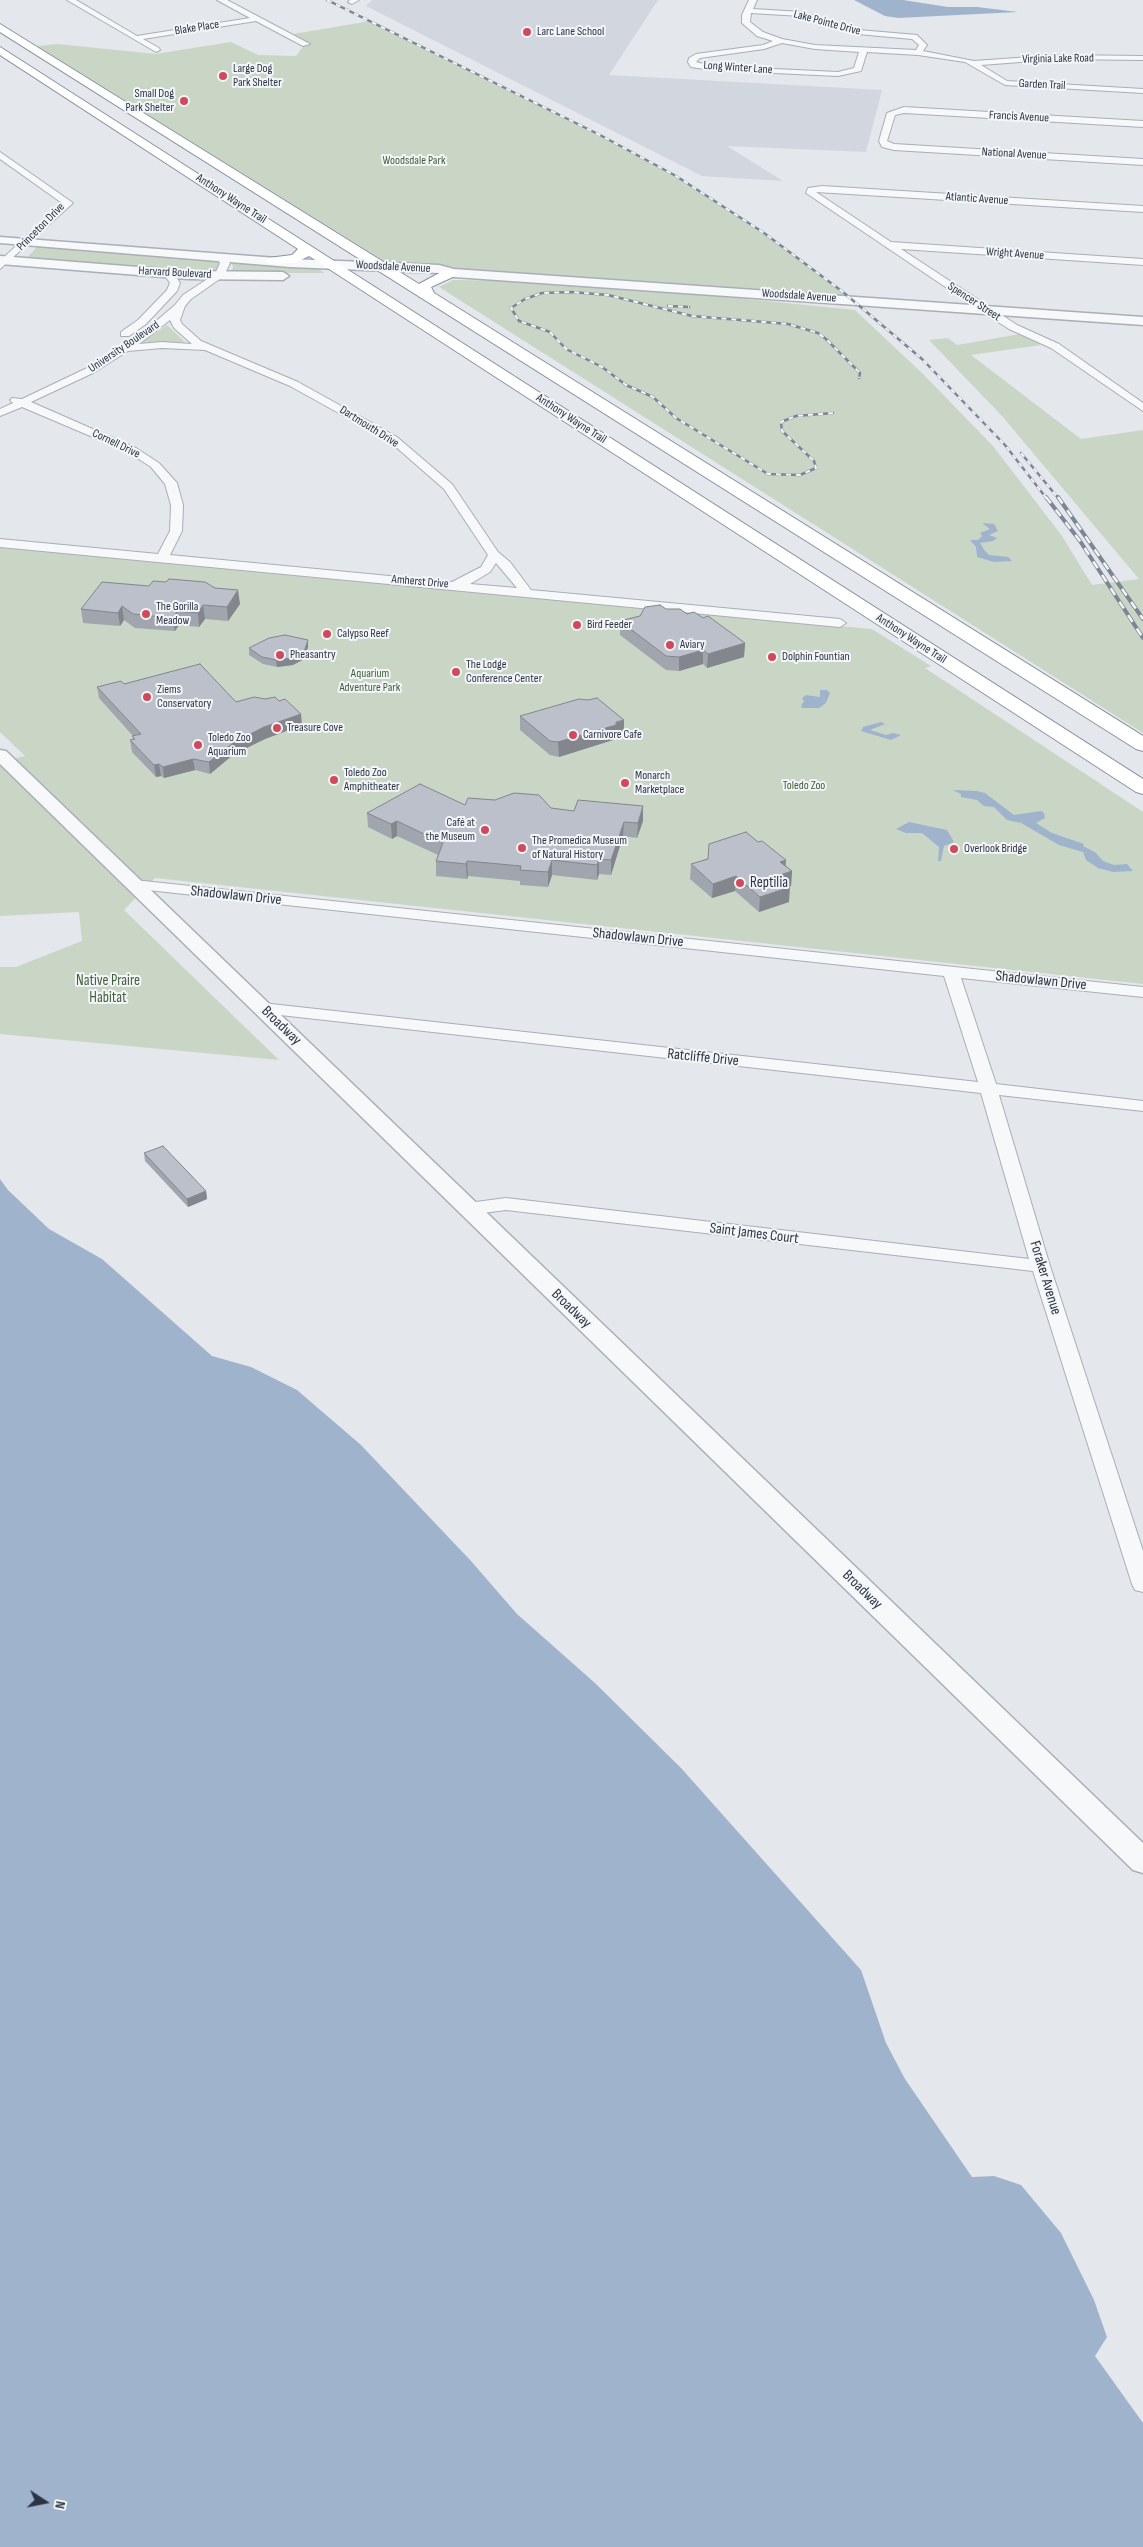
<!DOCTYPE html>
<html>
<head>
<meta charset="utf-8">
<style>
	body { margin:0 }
	#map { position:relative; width:1143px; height:2547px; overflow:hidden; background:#e4e7ec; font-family:"Sofia Sans Condensed",sans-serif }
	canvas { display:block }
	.north { position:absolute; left:20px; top:2477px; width:50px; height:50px; -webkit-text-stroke:4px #f4f6f9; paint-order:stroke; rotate:101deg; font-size:14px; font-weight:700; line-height:20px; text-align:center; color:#2b3445 }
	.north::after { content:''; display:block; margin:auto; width:18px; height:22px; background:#2b3445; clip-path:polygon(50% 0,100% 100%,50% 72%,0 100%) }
</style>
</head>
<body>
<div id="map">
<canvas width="1143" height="2547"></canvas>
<div class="north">N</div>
</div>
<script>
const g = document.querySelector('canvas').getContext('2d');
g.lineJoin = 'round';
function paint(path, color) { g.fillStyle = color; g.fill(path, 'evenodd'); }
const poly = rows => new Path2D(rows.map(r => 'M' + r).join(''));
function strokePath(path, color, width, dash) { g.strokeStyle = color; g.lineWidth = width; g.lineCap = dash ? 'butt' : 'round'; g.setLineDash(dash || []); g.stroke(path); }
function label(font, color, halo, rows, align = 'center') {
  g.font = font + ' "Sofia Sans Condensed",sans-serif'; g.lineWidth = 4; g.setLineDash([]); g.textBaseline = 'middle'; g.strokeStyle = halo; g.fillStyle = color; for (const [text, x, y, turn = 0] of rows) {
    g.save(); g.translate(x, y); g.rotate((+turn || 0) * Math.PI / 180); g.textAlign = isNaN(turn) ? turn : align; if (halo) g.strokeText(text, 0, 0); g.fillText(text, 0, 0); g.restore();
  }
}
paint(poly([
	[372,0,658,0,609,75,882,90,866,152,727,146,783,181,702,176,366,6]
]), '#d2d6de');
paint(poly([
	[370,21,600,135,676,176,793,254,851,300,380,266,31,47,57,44,156,54,231,42,258,55,296,56,305,44,288,35],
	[44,246,211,258,219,262,221,265,218,269,203,273,26,259,37,247],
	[231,262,316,267,324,273,231,273,233,267],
	[453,280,517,281,698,294,855,310,924,375,993,446,1062,536,1092,585,1139,579,1002,416,929,340,948,338,957,345,1020,334,1041,345,971,355,1081,439,1143,430,1143,733,439,287],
	[167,325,185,342,144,343,143,341],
	[0,547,872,629,931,666,925,668,1143,812,1143,984,155,878,124,910,279,1060,0,1034,0,967,16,967,82,941,79,912,0,916,0,762,25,756,0,732]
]), '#c9d6c5');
paint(poly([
	[854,0,903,0,948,7,977,7,1018,12,898,18,885,16],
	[982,523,994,524,998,531,989,535,997,538,993,541,980,543,985,551,989,555,1008,557,1012,561,994,562,977,557,976,547,970,540,978,540,982,536,980,533,990,529],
	[820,690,827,690,830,693,826,703,819,708,802,708,801,706,804,701,802,698,806,695,820,697],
	[881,722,885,724,870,730,886,735,893,733,901,735,891,740,861,731,863,727],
	[953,790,977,791,985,793,1014,815,1041,811,1044,813,1045,818,1036,823,1052,833,1084,844,1083,846,1095,852,1103,861,1114,865,1127,864,1133,871,1113,872,1098,868,1086,860,1083,852,1059,845,1021,823,1007,820,994,807,984,806,977,800,961,797,961,794],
	[909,822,947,830,954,842,944,846,941,861,938,861,939,847,922,833,906,833,896,829],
	[0,1179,8,1190,49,1229,102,1259,212,1356,251,1367,297,1390,361,1445,471,1561,517,1614,595,1683,681,1768,861,1970,886,2043,905,2079,972,2177,994,2176,1021,2185,1061,2233,1094,2300,1107,2337,1095,2356,1143,2423,1143,2547,0,2547]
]), '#9fb4cc');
const minor = poly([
	[67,0,76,0,137,36,250,18,217,0,227,0,310,44,303,46,256,21,143,39,159,48,160,50,156,52,67,0],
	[350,0,359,0,352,4,348,2,350,0],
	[749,0,757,0,753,9,802,12,859,30,917,35,927,45,923,51,974,61,1059,55,1143,56,1143,60,1059,59,981,65,1007,81,1143,89,1143,93,1005,85,965,62,918,55,867,52,861,71,838,76,711,70,691,67,688,62,689,58,696,54,763,45,773,41,757,36,742,23,742,15,749,0],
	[751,13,801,16,858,34,912,39,919,45,916,50,815,45,782,39,763,32,750,22,751,13],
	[782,43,815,49,859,52,854,68,838,72,711,66,696,62,700,58,764,49,782,43],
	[904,107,1143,121,1143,127,904,113,895,115,887,141,894,144,1143,159,1143,165,894,150,882,147,879,141,887,113,904,107],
	[0,152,73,203,0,269,0,261,62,203,0,159,0,152],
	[822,186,1143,206,1143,212,816,192,891,242,1143,259,1143,265,901,249,1017,325,1059,344,1143,403,1143,411,1051,348,1009,329,981,311,806,193,808,188,822,186],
	[221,255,230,263,224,276,191,299,185,306,180,320,182,324,201,341,298,382,397,437,452,484,498,552,510,562,531,590,840,619,846,623,840,627,0,547,0,539,158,554,170,531,171,505,165,484,151,467,128,452,22,407,0,416,0,409,13,403,10,400,12,398,22,399,85,369,142,333,175,305,183,295,215,274,220,263,216,258,221,255],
	[170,320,174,328,192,344,162,342,139,344,170,320],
	[162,348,205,350,290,386,389,441,444,489,488,555,481,567,452,582,170,555,182,531,183,505,177,483,159,463,136,448,31,402,93,373,128,351,162,348],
	[496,563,517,588,470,584,490,572,496,563],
	[165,272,173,272,180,283,177,291,146,324,129,336,121,336,121,332,138,320,167,290,170,283,164,274,165,272],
	[134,880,1143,987,1143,997,961,978,996,1084,1143,1101,1143,1111,999,1095,1050,1266,1143,1551,1143,1592,1135,1590,1132,1584,1033,1271,506,1210,468,1215,462,1213,459,1209,462,1205,468,1203,506,1198,1029,1259,981,1093,262,1013,254,1008,262,1003,978,1082,944,976,129,888,126,885,129,882,134,880]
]);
const tertiary = poly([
	[0,237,290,259,439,265,454,269,1143,317,1143,325,454,277,439,273,290,267,0,243,0,237],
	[0,256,188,271,283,272,289,276,283,280,188,279,0,264,0,256],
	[0,750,6,751,1143,1843,1143,1873,1133,1870,0,764,0,750]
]);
const trunk = poly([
	[0,24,419,284,445,270,455,270,457,273,455,276,431,287,434,293,1143,736,1143,751,1136,749,0,32,0,24],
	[0,47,1143,779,1143,794,1136,792,309,256,295,263,268,264,266,261,268,258,292,255,298,249,0,55,0,47]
]);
strokePath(minor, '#a9aeb7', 2);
strokePath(tertiary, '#a9aeb7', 3);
strokePath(trunk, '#8b94a3', 2);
paint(minor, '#f7f8fa');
paint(tertiary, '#f7f8fa');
paint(trunk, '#fff');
const railFar1 = poly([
	[327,0,600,135,676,176,764,233,843,292,922,359,1005,445,1047,499],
	[668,306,689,307],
	[833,413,796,416,781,422,782,431,814,461,816,468,800,475,768,474,676,418,653,397,626,385,602,367,566,349,550,332,519,321,511,308,525,299,542,293,571,292,608,295,692,316,788,324,818,333,826,339,860,373,859,378],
	[1021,453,1059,499]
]);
const rail = poly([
	[1046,497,1080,541,1143,638],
	[1058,497,1143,619]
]);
strokePath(railFar1, '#7d8696', 2.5);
strokePath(rail, '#7d8696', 4);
strokePath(railFar1, '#f4f6f9', 2, [5]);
strokePath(rail, '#f4f6f9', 2.5, [8]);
paint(poly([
	[149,586,240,604,228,621,205,619,199,627,179,625,175,631,135,628,124,620,120,626,83,623,81,609],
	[666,609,703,618,745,643,744,657,707,668,703,664,679,671,666,670,620,635,620,621],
	[308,640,308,647,304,659,293,665,277,667,263,664,249,655,249,648],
	[124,684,236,702,265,699,302,725,265,739,234,754,210,774,195,770,164,778,161,776,156,777,132,752,130,740,133,739,132,736,133,736,99,698,97,687],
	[520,716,624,734,616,736,616,739,559,757,550,755,520,730],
	[465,805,551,808,643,821,637,838,623,836,611,875,599,874,597,880,552,875,548,887,520,885,520,881,468,876,467,879,436,876,436,861,438,855,397,836,392,839,368,827,367,813],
	[758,842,792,871,791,886,789,887,789,902,759,912,735,891,712,898,690,879,691,864],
	[144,1153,206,1191,207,1199,188,1207,145,1161]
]), '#a1a5ae');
paint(poly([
	[238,590,240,604,228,621,227,607],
	[203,605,205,619,199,627,198,613],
	[122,606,124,620,120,626,118,613],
	[177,611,179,625,175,631,173,618],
	[308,640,308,647,304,659,293,665,277,667,276,660],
	[745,643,744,657,707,668,708,654],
	[703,650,703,664,679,671,679,657],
	[301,714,302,725,265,739,234,754,210,774,209,762,233,743,264,727],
	[624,720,624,734,616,736,616,739,559,757,558,742],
	[193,759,195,770,164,778,163,767],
	[159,764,161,776,156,777,154,765],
	[643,806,643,821,637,838,638,823],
	[397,821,397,836,392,839,391,824],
	[624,822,623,836,611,875,611,860],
	[599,859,599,874,597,880,597,865],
	[552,860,552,875,548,887,548,872],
	[786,860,785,874,792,871,791,886,776,891,777,876,780,862],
	[467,861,468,876,467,879,466,864],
	[736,876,735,891,712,898,713,884],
	[790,887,789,902,759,912,760,897],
	[206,1191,207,1199,188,1207,187,1199]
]), '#83868d');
const building = poly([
	[169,579,205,582,215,588,238,590,227,607,203,605,198,613,177,611,173,618,133,614,122,606,118,613,81,609,102,582,149,586,153,581,166,582,169,579],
	[660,605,666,609,680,609,687,614,694,612,703,618,708,616,745,643,708,654,703,650,679,657,666,656,620,621,640,616,645,607,660,605],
	[285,635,308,640,304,652,293,658,276,660,262,657,249,648,269,638,285,635],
	[200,664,236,702,254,697,265,699,275,697,279,701,285,699,301,714,264,727,233,743,209,762,193,759,163,767,159,764,154,765,130,740,135,739,132,736,141,734,97,687,121,681,124,684,200,664],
	[597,698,624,720,616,722,616,725,558,742,550,741,520,716,579,699,588,700,597,698],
	[420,784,465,805,468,798,495,800,514,793,539,795,551,808,574,811,578,800,643,806,638,823,624,822,611,860,599,859,597,865,552,860,548,872,520,870,521,866,467,861,466,864,436,861,443,843,397,821,391,824,367,813,420,784],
	[746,832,758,842,762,841,786,860,780,862,792,871,777,876,790,887,760,897,736,876,713,884,691,864,708,859,709,844,746,832],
	[163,1146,206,1191,187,1199,144,1153,163,1146]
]);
paint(building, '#bbc0ca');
strokePath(building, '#83868d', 1);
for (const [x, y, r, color] of [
	[527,32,5,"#d1495b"],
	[223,76,5,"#d1495b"],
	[184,101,5,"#d1495b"],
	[146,614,5,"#d1495b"],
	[577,625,5,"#d1495b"],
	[327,634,5,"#d1495b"],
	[670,645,5,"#d1495b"],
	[280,655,5,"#d1495b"],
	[772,657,5,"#d1495b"],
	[456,672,5,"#d1495b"],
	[147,697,5,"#d1495b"],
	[277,728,5,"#d1495b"],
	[573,735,5,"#d1495b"],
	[198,745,5,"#d1495b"],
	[334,780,5,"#d1495b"],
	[625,783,5,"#d1495b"],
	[485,830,5,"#d1495b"],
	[522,848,5,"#d1495b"],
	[954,849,5,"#d1495b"],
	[740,883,5,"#d1495b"]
]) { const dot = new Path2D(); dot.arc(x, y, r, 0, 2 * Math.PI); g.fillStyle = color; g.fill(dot); strokePath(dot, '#f4f6f9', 2); }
label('12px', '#2b3445', '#f4f6f9', [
	["Lake Pointe Drive",827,23,15],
	["Blake Place",197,28,-9],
	["Virginia Lake Road",1058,59,-1],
	["Long Winter Lane",738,68,4],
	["Garden Trail",1042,85,3],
	["Francis Avenue",1019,117,3],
	["National Avenue",1014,154,3],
	["Anthony Wayne Trail",231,199,33],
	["Atlantic Avenue",977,199,4],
	["Princeton Drive",41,227,-45],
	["Wright Avenue",1015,254,4],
	["Woodsdale Avenue",393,267,3],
	["Harvard Boulevard",175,273,3],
	["Woodsdale Avenue",799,296,4],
	["Spencer Street",974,302,33],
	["University Boulevard",124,347,-34],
	["Anthony Wayne Trail",571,419,33],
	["Dartmouth Drive",369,427,32],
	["Cornell Drive",116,444,26],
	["Amherst Drive",420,582,5],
	["Anthony Wayne Trail",911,639,33]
]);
label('12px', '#2b3445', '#f4f6f9', [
	["Larc Lane School",537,32],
	["Large Dog",233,69],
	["Park Shelter",233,83],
	["Small Dog",174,94,"right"],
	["Park Shelter",174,108,"right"],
	["The Gorilla",156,607],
	["Meadow",156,621],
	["Bird Feeder",587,625],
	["Calypso Reef",337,634],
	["Aviary",680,645],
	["Pheasantry",290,655],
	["Dolphin Fountian",782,657],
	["The Lodge",466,665],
	["Conference Center",466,679],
	["Ziems",157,690],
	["Conservatory",157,704],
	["Treasure Cove",287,728],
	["Carnivore Cafe",583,735],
	["Toledo Zoo",208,738],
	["Aquarium",208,752],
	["Toledo Zoo",344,773],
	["Amphitheater",344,787],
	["Monarch",635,776],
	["Marketplace",635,790],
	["Café at",475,823,"right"],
	["the Museum",475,837,"right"],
	["The Promedica Museum",532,841],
	["of Natural History",532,855],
	["Overlook Bridge",964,849]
], 'left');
label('12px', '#3f6138', '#f4f6f9', [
	["Woodsdale Park",414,161],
	["Aquarium",370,674],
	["Adventure Park",370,688],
	["Toledo Zoo",804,786]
]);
label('15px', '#2b3445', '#f4f6f9', [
	["Reptilia",750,883]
], 'left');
label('15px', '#2b3445', '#f4f6f9', [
	["Shadowlawn Drive",236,896,6],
	["Shadowlawn Drive",638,938,6],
	["Shadowlawn Drive",1041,981,6],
	["Broadway",281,1026,44],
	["Ratcliffe Drive",703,1058,6],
	["Saint James Court",754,1234,7],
	["Foraker Avenue",1045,1278,73],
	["Broadway",571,1309,44],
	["Broadway",862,1590,44]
]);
label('15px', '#3f6138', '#f4f6f9', [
	["Native Praire",108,981],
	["Habitat",108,998]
]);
</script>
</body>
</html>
